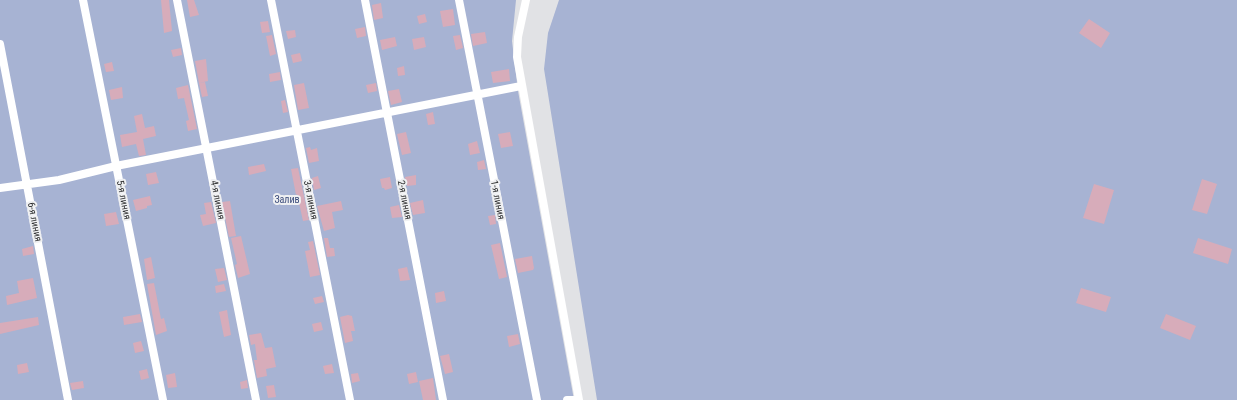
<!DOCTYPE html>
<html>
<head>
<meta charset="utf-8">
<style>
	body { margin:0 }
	canvas { display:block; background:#e1e2e5 }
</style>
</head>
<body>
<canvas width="1237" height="400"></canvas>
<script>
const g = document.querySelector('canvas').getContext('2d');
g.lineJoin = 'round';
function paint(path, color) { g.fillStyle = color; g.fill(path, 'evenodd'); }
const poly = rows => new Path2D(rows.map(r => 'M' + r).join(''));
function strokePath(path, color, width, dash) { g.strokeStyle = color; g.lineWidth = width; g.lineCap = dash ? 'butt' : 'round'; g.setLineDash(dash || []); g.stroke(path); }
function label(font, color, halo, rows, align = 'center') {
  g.font = font + ' "Roboto Condensed",sans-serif'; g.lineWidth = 4; g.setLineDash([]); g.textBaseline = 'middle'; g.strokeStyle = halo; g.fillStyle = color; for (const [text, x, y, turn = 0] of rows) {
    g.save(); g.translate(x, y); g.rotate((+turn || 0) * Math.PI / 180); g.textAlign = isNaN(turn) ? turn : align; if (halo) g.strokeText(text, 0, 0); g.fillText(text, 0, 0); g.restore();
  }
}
paint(poly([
	[0,0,516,0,512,41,518,91,574,400,0,400],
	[559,0,1237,0,1237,400,597,400,544,69,548,33]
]), '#a7b3d3');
paint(poly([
	[161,0,169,0,172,31,164,33],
	[187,0,194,0,199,15,190,17],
	[381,3,383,18,374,20,372,5],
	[453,9,455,25,443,27,440,11],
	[425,14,427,22,419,24,417,16],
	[1089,19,1110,33,1101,48,1079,33],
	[268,21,270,32,262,33,260,22],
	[365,27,366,36,357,38,355,29],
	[295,30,296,37,288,39,286,31],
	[485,32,487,43,473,46,471,34],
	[272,35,276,54,270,56,266,36],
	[460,35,463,48,456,50,453,36],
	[395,37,397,46,382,50,380,40],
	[424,37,426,47,414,50,412,39],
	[181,48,182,55,173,57,171,50],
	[300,53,302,61,293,63,291,55],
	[206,59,208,81,199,83,195,61],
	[112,62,114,71,106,72,104,64],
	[404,66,405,75,398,76,397,68],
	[509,69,510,81,493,83,491,72],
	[280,72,281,80,270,82,269,74],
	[205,82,208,96,202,97,199,83],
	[304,83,309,108,298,110,294,85],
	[376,83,377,91,368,93,366,85],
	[188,85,197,129,188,131,186,121,189,120,184,98,178,99,176,88],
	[122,87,123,98,111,100,109,90],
	[399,89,402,102,391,105,388,91],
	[285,100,288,112,283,113,281,101],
	[433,112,435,124,428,125,426,114],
	[142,114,145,128,154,126,156,136,143,139,146,155,139,156,136,144,122,147,120,135,137,132,134,116],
	[406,132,411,153,402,155,397,134],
	[510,132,513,146,501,148,498,134],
	[477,141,480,153,470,155,468,144],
	[310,147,311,150,317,148,319,161,309,163,306,148],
	[484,160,486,169,478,170,477,162],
	[264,164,266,171,249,175,248,167],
	[298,168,309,220,303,221,297,194,296,195,291,169],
	[156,172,159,183,148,185,146,174],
	[416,175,416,185,407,186,405,177],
	[318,176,321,188,314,190,312,178],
	[390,177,392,188,385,190,384,188,382,188,380,179],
	[1202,179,1217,184,1207,214,1192,210],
	[1094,184,1114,190,1104,224,1083,218],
	[150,196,152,205,147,206,147,208,136,211,133,200],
	[423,200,425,213,413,215,410,203],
	[230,201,236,236,229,237,222,202],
	[341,201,343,210,332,212,335,228,324,231,317,206],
	[211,202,216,223,203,226,200,215,206,214,204,203],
	[399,205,402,217,392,218,390,207],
	[116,212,119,224,106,226,104,214],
	[495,215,496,224,490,225,488,216],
	[241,236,250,274,238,278,235,265,237,264,231,238],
	[324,238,328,238,330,248,334,248,335,256,327,257],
	[1198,238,1232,249,1228,264,1193,253],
	[313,241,320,275,310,277,305,251,310,250,308,242],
	[500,243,507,277,499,279,491,245],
	[33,246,34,254,23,256,22,249],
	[532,256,534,268,533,270,518,273,515,259],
	[151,257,155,278,147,280,144,259],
	[407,267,410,280,400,281,398,269],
	[224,268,227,280,218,282,215,269],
	[33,278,37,298,7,305,6,296,19,293,17,281],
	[154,283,161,319,164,318,167,331,156,335,147,284],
	[224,284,226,291,216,293,215,286],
	[1081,288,1111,297,1106,312,1076,303],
	[444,291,446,301,436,303,435,293],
	[322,296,324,302,315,304,313,298],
	[227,310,231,335,224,337,219,312],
	[140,314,142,322,124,325,123,317],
	[1166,314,1196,326,1190,340,1160,328],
	[348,315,352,316,355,331,351,331,353,341,345,343,340,317],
	[38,317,39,325,0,334,0,323],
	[321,322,323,330,314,332,312,324],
	[261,333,265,348,272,347,276,367,266,369,267,376,257,378,254,360,257,360,255,344,251,345,249,335],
	[518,334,520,344,509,347,507,336],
	[141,341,144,351,135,353,133,343],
	[449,354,453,372,445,374,440,356],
	[27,363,29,372,18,374,17,365],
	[332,364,334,373,325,374,323,366],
	[147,369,149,378,141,380,139,371],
	[416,372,418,382,409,384,407,374],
	[175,373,177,387,168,388,166,375],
	[358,373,360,381,352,383,351,374],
	[433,378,436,400,423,400,419,381],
	[247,380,248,388,241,389,240,382],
	[83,381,84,388,72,390,70,383],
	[274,385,276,397,268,398,266,386]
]), '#d7acba');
strokePath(poly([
	[83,0,163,400],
	[177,0,256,400],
	[271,0,350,400],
	[365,0,443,400],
	[459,0,537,400],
	[526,0,518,37,517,57,579,400],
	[0,44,68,400],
	[0,188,59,180,116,166,521,86],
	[567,400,579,400]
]), '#fff', 8);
label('10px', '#292a2b', '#eff0f2', [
	["5-я линия",123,200,79],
	["4-я линия",217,200,79],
	["3-я линия",310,200,79],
	["2-я линия",404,200,79],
	["1-я линия",497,200,79],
	["6-я линия",34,222,79]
]);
label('10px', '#394a7a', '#eff0f2', [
	["Залив",287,200]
]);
</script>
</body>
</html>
